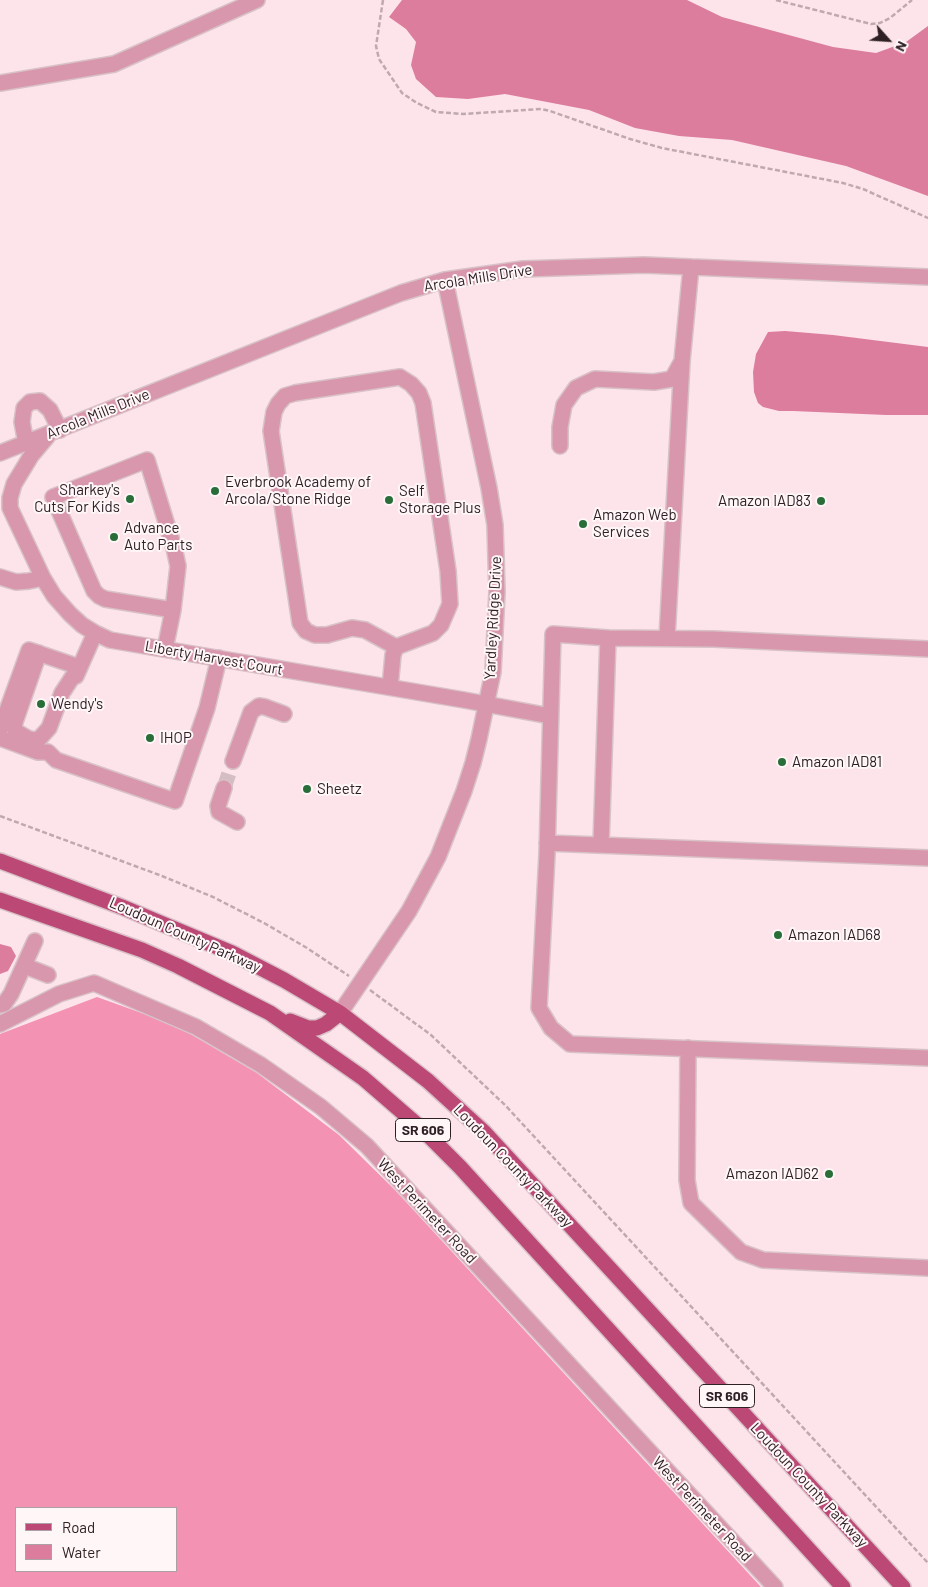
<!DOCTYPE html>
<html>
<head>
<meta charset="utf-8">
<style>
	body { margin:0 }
	#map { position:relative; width:928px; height:1587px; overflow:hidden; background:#fde4eb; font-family:Barlow,sans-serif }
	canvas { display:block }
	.legend { position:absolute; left:15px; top:1507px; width:162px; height:65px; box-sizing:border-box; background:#fff6f8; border:1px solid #aca0a4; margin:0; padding:6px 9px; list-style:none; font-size:15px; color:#2f2025 }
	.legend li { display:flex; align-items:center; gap:10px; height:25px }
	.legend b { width:25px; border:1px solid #aca0a4 }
	.north { position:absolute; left:863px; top:15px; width:50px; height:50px; -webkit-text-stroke:4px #fff6f8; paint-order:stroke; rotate:116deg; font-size:14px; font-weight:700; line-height:20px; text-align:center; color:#2f2025 }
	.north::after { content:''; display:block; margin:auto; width:18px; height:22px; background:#2f2025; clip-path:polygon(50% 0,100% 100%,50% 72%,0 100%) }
</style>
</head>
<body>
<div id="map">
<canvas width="928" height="1587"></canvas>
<ul class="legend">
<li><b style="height:6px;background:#bc4876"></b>Road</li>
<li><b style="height:14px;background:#dc7d9e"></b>Water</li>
</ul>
<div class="north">N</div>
</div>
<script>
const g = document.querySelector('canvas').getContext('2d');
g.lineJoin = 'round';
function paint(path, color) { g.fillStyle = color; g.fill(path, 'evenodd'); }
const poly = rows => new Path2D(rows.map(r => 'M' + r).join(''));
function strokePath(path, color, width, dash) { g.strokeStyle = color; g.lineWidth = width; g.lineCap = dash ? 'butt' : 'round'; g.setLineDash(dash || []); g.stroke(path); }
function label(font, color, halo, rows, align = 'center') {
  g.font = font + ' Barlow,sans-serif'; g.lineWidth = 4; g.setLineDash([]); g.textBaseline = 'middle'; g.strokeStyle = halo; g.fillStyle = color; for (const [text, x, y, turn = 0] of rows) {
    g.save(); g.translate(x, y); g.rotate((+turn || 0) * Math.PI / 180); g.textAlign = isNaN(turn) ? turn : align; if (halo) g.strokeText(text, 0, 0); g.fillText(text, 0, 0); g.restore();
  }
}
paint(poly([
	[97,997,175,1025,257,1073,339,1135,395,1190,761,1587,0,1587,0,1034],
	[16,1508,176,1508,176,1571,16,1571]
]), '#f392b3');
paint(poly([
	[402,0,687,0,722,17,833,47,876,53,906,42,928,26,928,196,846,166,732,140,679,136,635,128,589,110,505,94,468,99,436,97,416,79,411,65,416,42,406,29,389,17],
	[785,331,833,335,928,347,928,415,886,415,793,411,779,411,763,407,758,403,754,392,753,372,756,354,768,332],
	[0,944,11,947,16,956,8,971,0,974]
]), '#dc7d9e');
strokePath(poly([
	[224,788,233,761]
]), '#d4bdc3', 15, [15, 8]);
const minor = poly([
	[0,83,114,64,257,0],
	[47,437,31,456,14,484,10,498,10,508,43,578,54,596,70,614,82,625,95,633,110,640,464,700,550,716],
	[26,443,22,422,24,408,30,402,40,401,50,410,60,430],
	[560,446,560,427,564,405,576,388,595,379,654,382,672,379,682,361,691,267],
	[0,453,401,293,445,280,523,269,644,265,928,277],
	[0,577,16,582,29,581,43,578],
	[608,638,713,639,928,649],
	[667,638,682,361],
	[165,649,173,610,178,566,174,548,147,460,53,497,94,591,99,596,105,599,173,610],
	[39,653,15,722,14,728,17,732,29,739,35,740,40,738,49,728,62,693,79,667],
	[76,676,95,633],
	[390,687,393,655,396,647,433,633,441,625,450,604,448,571,423,403,419,393,411,384,400,377,295,393,285,396,278,404,274,412,271,431,300,623,306,631,315,635,327,635,352,628,365,630,396,647],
	[0,730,29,650,79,667],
	[0,738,38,752,48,752,56,760,175,801,207,708,219,658],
	[233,761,251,712,259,706,265,707,284,714],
	[224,788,218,806,219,812,237,822],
	[547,843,928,858],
	[601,845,608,638,553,634,547,854,539,1008,551,1028,570,1044,928,1058],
	[25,966,48,975],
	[0,1005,4,1004,11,994,35,941],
	[340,1013,409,911,438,857,464,791,473,763,479,739,493,672,497,592,495,525,489,488,445,280],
	[0,1024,59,994,94,983,196,1027,261,1065,321,1107,367,1146,775,1587],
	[688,1048,687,1180,691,1203,741,1252,763,1260,928,1268]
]);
const major = poly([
	[0,861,122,907,232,953,284,980,340,1013,428,1081,484,1132,903,1587],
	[0,900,142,950,178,966,270,1013,363,1078,422,1129,460,1167,843,1587],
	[290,1021,308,1028,317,1028,326,1024,340,1013]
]);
strokePath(minor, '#d8c1c7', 18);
strokePath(major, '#d8c1c7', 18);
strokePath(poly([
	[383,0,376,46,379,59,402,93,417,103,436,112,463,114,541,109,550,111,630,139,662,148,843,183,863,189,928,218],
	[776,0,871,24,880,23,890,18,912,0],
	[0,816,162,876,213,897,264,923,307,948,349,976],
	[370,990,431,1035,505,1105,928,1563]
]), '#bfa9af', 2.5, [5, 2.5]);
strokePath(minor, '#d897ac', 15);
strokePath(major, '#bc4876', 15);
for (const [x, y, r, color] of [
	[215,491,5,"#296d39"],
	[130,499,5,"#296d39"],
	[389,500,5,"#296d39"],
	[821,501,5,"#296d39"],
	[583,524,5,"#296d39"],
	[114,537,5,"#296d39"],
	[41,704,5,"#296d39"],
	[150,738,5,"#296d39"],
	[782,762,5,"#296d39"],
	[307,789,5,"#296d39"],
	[778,935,5,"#296d39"],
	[829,1174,5,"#296d39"]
]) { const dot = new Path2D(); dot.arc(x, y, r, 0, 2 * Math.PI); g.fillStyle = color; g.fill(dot); strokePath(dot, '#fff6f8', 2); }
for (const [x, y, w] of [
	[423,1130,55],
	[727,1396,55]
]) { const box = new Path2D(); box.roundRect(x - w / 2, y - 11.5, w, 23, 4); g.fillStyle = '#fff6f8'; g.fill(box); strokePath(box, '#2f2025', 1); }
label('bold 14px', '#2f2025', null, [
	["SR 606",423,1130],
	["SR 606",727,1396]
]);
label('15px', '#2f2025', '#fff6f8', [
	["Arcola Mills Drive",478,278,-9],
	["Arcola Mills Drive",98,414,-22],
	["Yardley Ridge Drive",493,618,-87],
	["Liberty Harvest Court",214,658,10],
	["Loudoun County Parkway",185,935,24],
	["Loudoun County Parkway",513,1166,46],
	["West Perimeter Road",427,1211,47],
	["Loudoun County Parkway",809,1485,47],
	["West Perimeter Road",702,1509,47]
]);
label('15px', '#2f2025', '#fff6f8', [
	["Everbrook Academy of",225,482],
	["Arcola/Stone Ridge",225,499],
	["Sharkey's",120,490,"right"],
	["Cuts For Kids",120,507,"right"],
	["Self",399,491],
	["Storage Plus",399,508],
	["Amazon IAD83",811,501,"right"],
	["Amazon Web",593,515],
	["Services",593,532],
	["Advance",124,528],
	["Auto Parts",124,545],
	["Wendy's",51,704],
	["IHOP",160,738],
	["Amazon IAD81",792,762],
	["Sheetz",317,789],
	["Amazon IAD68",788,935],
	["Amazon IAD62",819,1174,"right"]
], 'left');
</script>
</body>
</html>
